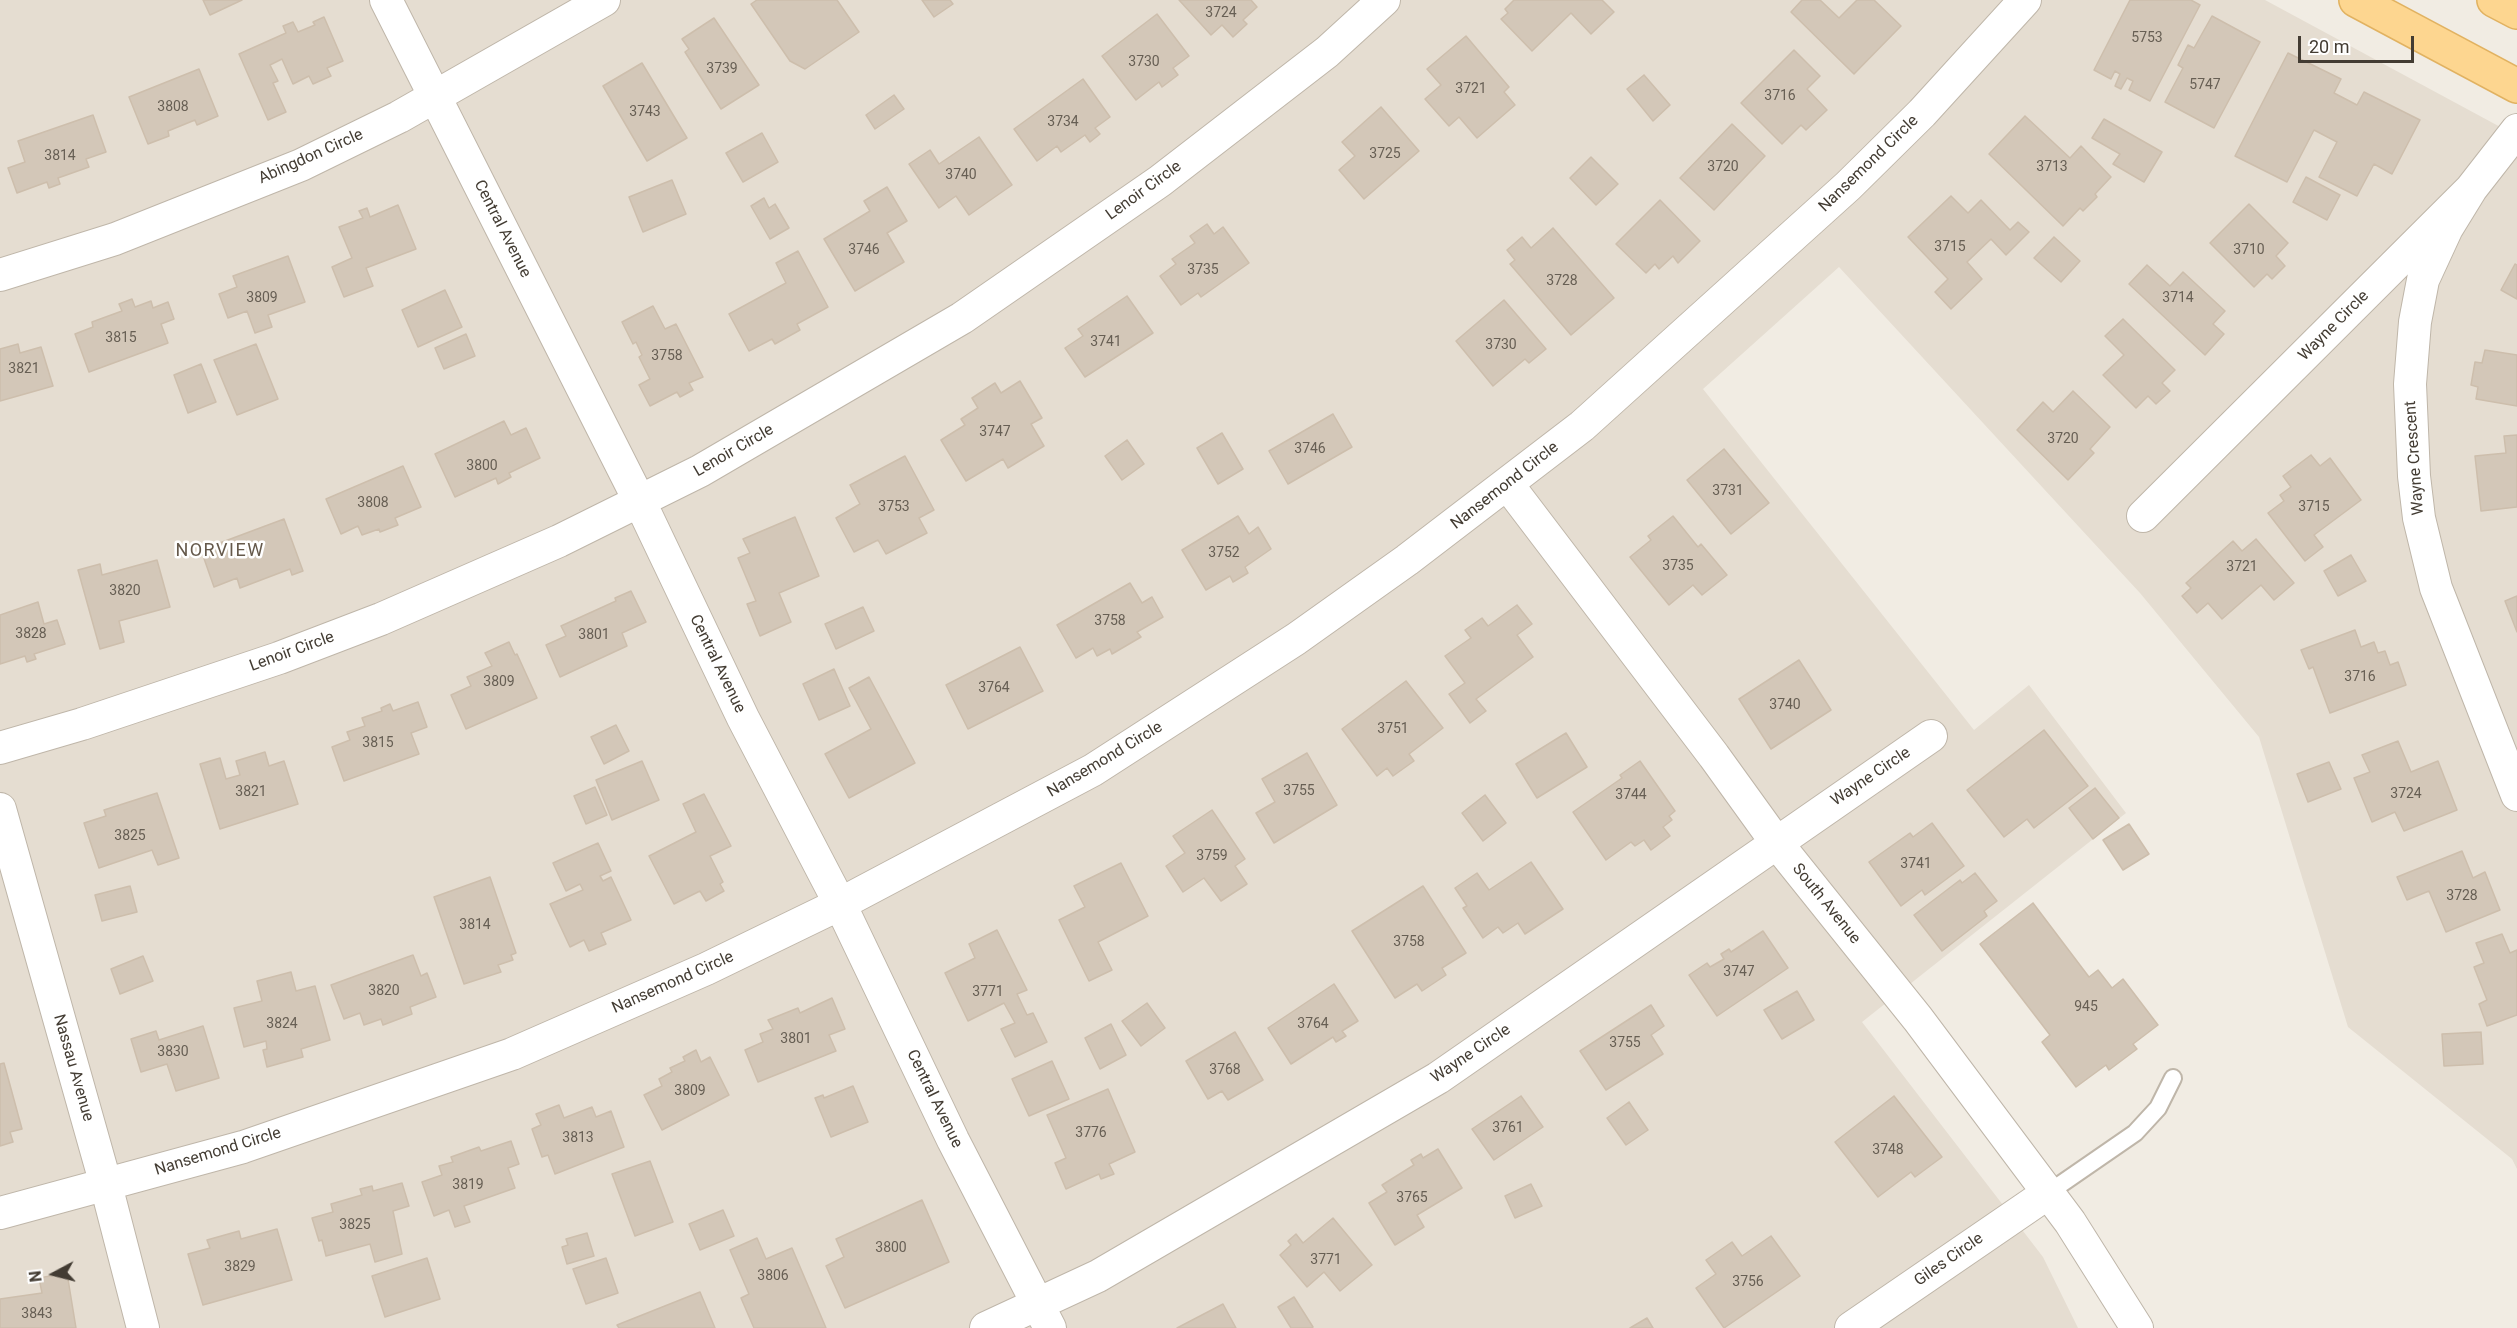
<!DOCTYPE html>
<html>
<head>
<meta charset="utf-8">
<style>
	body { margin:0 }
	#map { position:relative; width:2517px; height:1328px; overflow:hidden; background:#f1ece3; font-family:Roboto,sans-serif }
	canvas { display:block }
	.north { position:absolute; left:24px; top:1244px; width:60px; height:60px; -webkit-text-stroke:4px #fff; paint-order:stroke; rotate:263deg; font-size:16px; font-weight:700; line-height:24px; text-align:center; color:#433c33 }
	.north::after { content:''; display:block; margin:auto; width:21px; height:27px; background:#433c33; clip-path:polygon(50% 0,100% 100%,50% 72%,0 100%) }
	.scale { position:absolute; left:2298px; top:36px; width:116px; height:27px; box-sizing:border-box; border:3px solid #433c33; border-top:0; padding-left:8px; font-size:18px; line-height:21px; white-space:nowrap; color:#433c33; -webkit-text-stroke:4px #fff; paint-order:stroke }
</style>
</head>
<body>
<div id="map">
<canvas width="2517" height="1328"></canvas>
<div class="north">N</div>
<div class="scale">20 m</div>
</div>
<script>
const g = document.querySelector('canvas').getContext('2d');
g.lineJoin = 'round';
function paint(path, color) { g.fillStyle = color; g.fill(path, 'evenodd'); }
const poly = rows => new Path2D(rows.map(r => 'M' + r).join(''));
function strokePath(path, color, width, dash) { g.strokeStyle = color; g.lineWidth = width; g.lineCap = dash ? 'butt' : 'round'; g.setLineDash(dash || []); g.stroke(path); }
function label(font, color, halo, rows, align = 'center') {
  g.font = font + ' Roboto,sans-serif'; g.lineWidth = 5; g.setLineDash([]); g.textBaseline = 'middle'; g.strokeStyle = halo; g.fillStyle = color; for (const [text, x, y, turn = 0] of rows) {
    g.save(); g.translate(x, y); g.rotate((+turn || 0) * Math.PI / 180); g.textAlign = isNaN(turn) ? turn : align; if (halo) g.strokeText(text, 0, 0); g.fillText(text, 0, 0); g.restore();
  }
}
paint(poly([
	[0,0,2265,0,2517,136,2517,1169,2512,1159,2348,1027,2259,737,2140,593,1839,267,1703,389,1974,730,2029,685,2126,813,1862,1022,2043,1257,2078,1328,0,1328]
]), '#e5ddd1');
const building = poly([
	[203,0,242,0,210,15,203,0],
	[757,0,837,0,859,32,805,69,790,61,751,4,757,0],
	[922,0,950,0,953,4,934,17,922,0],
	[1179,0,1251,0,1257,7,1243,20,1247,24,1233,37,1222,25,1211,35,1179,0],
	[1514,0,1602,0,1614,12,1591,34,1571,13,1532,51,1501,19,1508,13,1505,9,1514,0],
	[1802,0,1820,0,1839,18,1857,0,1874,0,1901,26,1854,74,1791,12,1802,0],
	[2130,0,2191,0,2200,5,2150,101,2129,90,2133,81,2127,78,2121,89,2115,86,2120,74,2115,71,2111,79,2094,70,2130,0],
	[1157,14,1189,56,1173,68,1178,75,1162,87,1159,82,1136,100,1102,56,1157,14],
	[2212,16,2260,42,2214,128,2165,102,2183,68,2178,65,2188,45,2194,48,2212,16],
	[324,17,343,61,327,68,331,76,313,84,309,76,293,84,282,59,270,65,278,81,273,83,286,112,268,120,239,54,286,33,283,26,293,22,298,32,315,25,313,22,324,17],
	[714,18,759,85,721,109,685,52,689,49,682,39,714,18],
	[1466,36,1509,87,1504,92,1515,105,1477,138,1459,117,1449,126,1425,99,1441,85,1427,69,1466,36],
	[1794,50,1820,76,1807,89,1827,110,1806,130,1801,125,1782,144,1741,103,1794,50],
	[2288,53,2341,79,2334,93,2357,105,2364,92,2420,120,2392,174,2374,164,2357,196,2319,177,2337,142,2314,130,2287,182,2235,156,2288,53],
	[642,63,687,138,647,161,603,86,642,63],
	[199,69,218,116,197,125,195,120,168,131,169,136,148,144,129,97,199,69],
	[1644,75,1670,105,1653,121,1627,89,1644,75],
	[1083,79,1110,117,1095,128,1100,134,1090,142,1085,135,1061,152,1057,146,1037,161,1014,129,1083,79],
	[894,95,904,109,875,129,866,115,894,95],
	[1381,107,1419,151,1364,199,1339,170,1355,156,1342,142,1381,107],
	[93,115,106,152,86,159,89,167,58,178,60,184,49,188,47,182,17,193,8,168,25,162,18,141,93,115],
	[2025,116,2070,158,2081,146,2111,177,2095,194,2097,197,2083,211,2080,208,2063,226,1989,154,2025,116],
	[2104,119,2162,152,2144,182,2113,164,2120,154,2092,138,2104,119],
	[1732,124,1765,156,1714,210,1680,178,1732,124],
	[762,133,778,162,743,182,726,153,762,133],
	[979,137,1012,185,969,215,956,196,939,208,909,164,930,150,939,164,979,137],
	[1591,157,1618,184,1596,205,1570,178,1591,157],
	[2306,177,2340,195,2327,220,2293,202,2306,177],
	[672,180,686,214,643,232,629,197,672,180],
	[887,187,907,221,887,233,904,262,855,291,824,239,870,211,864,201,887,187],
	[1951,196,1968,213,1981,200,2010,230,2018,222,2029,232,2006,255,1991,239,1967,262,1982,279,1951,309,1935,292,1948,279,1908,237,1951,196],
	[764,198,769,208,775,204,789,228,770,239,751,206,764,198],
	[1660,200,1700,241,1678,263,1673,256,1659,269,1655,264,1646,273,1616,244,1660,200],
	[2249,204,2288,243,2276,256,2285,266,2272,279,2267,274,2254,287,2210,243,2249,204],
	[398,205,416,249,366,268,373,286,344,297,332,267,352,258,339,227,363,218,359,211,367,208,370,217,398,205],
	[1207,224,1214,234,1223,227,1249,263,1201,297,1198,293,1181,305,1160,276,1176,264,1172,259,1195,243,1190,236,1207,224],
	[1553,228,1614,298,1571,335,1510,264,1515,260,1507,250,1522,237,1531,248,1553,228],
	[2054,237,2080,261,2061,282,2034,258,2054,237],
	[798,251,828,307,797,324,800,330,775,344,772,339,749,351,729,314,786,283,776,263,798,251],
	[288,256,305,302,268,315,272,327,255,333,247,311,228,318,219,294,237,287,233,276,288,256],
	[2515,264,2517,265,2517,299,2501,290,2515,264],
	[2147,265,2170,286,2183,272,2225,311,2213,324,2224,334,2205,355,2129,284,2147,265],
	[445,290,462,327,418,347,402,310,445,290],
	[1127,296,1153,333,1085,377,1065,348,1083,336,1078,329,1127,296],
	[132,299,135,307,151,301,153,308,168,302,174,319,161,324,168,343,89,372,75,334,93,327,92,322,122,311,119,304,132,299],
	[1504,300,1546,349,1529,363,1525,359,1493,386,1456,341,1504,300],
	[653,306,665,329,676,324,703,377,689,383,693,390,680,397,677,392,650,406,639,385,650,379,639,357,642,355,636,342,633,344,622,322,653,306],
	[2123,319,2175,370,2162,383,2170,391,2156,404,2148,396,2136,408,2103,375,2124,355,2105,336,2123,319],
	[466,334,475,356,444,369,435,348,466,334],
	[18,344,20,353,41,347,53,386,0,401,0,349,18,344],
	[256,344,278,399,237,415,214,360,256,344],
	[2485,350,2517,355,2517,406,2476,399,2478,387,2471,385,2475,362,2482,363,2485,350],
	[201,364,216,402,188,413,174,375,201,364],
	[1020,381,1042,418,1031,424,1044,446,1008,468,1003,459,966,481,941,440,965,425,961,419,978,408,972,398,995,383,1001,393,1020,381],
	[2073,391,2110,427,2090,449,2094,453,2068,480,2017,430,2043,402,2053,412,2073,391],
	[1333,414,1352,447,1288,484,1269,451,1333,414],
	[504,421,511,435,526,428,540,458,509,473,511,477,498,484,496,478,455,497,435,454,504,421],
	[1222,433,1243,469,1218,484,1197,448,1222,433],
	[2517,435,2517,507,2481,511,2475,456,2506,453,2504,436,2517,435],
	[1127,440,1144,464,1122,480,1105,456,1127,440],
	[1724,449,1769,503,1731,534,1687,480,1724,449],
	[2311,455,2320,466,2330,458,2361,500,2314,535,2323,547,2305,561,2268,513,2284,501,2280,495,2291,487,2283,476,2311,455],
	[905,456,934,510,919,518,927,533,886,554,878,540,854,552,836,518,860,504,850,485,905,456],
	[403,466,421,507,395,518,398,525,380,532,379,529,362,535,358,526,341,534,326,499,403,466],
	[1238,516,1249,534,1258,527,1271,549,1245,567,1248,573,1233,582,1230,576,1206,590,1182,550,1238,516],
	[1673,516,1698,547,1701,544,1727,575,1702,595,1693,585,1669,605,1630,557,1651,540,1648,536,1673,516],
	[795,517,819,576,779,593,791,622,760,636,747,604,756,601,738,558,750,553,743,539,795,517],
	[284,519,303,571,292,575,290,569,240,588,237,578,214,587,201,550,284,519],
	[2256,539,2294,583,2274,600,2261,585,2222,619,2208,603,2197,613,2182,596,2191,588,2186,583,2233,541,2242,551,2256,539],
	[2351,555,2366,581,2338,596,2324,571,2351,555],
	[157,560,170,607,119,621,124,642,100,649,78,570,100,564,102,575,157,560],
	[1130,583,1142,603,1152,597,1163,617,1137,632,1141,637,1112,654,1110,649,1097,656,1093,648,1076,658,1057,625,1130,583],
	[631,591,646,622,622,633,627,646,560,677,546,645,566,636,561,626,616,601,615,598,631,591],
	[2517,596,2517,632,2505,601,2517,596],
	[38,602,44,624,57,620,65,644,34,654,36,659,27,662,25,656,0,664,0,615,38,602],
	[1517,605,1532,624,1517,635,1533,657,1476,699,1486,711,1470,723,1449,694,1465,683,1445,656,1471,638,1465,630,1482,618,1488,626,1517,605],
	[863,607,874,631,836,649,825,624,863,607],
	[2355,630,2361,647,2374,642,2378,653,2385,651,2390,665,2398,662,2406,685,2330,713,2313,667,2309,669,2301,650,2355,630],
	[509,642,515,655,517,654,537,698,466,729,451,695,471,686,467,677,492,666,485,653,509,642],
	[1020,647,1043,691,968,729,946,685,1020,647],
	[1799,660,1831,710,1771,749,1739,699,1799,660],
	[834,669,850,706,819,720,803,684,834,669],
	[869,677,915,763,849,798,825,754,871,729,849,688,869,677],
	[1406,681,1443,728,1409,754,1414,761,1393,776,1387,768,1377,776,1342,729,1406,681],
	[418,702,427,727,411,733,419,754,344,781,332,747,350,740,347,732,365,726,362,718,382,711,381,708,390,704,393,711,418,702],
	[616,725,629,751,604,764,591,737,616,725],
	[2044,730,2088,786,2034,828,2027,819,2004,837,1967,790,2044,730],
	[1566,733,1587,767,1537,798,1516,764,1566,733],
	[2398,741,2411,772,2438,761,2457,810,2404,831,2395,812,2372,822,2354,778,2370,772,2362,755,2398,741],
	[265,752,269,766,284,761,298,804,220,829,200,764,220,758,226,779,240,775,236,761,265,752],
	[1307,753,1337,805,1274,843,1256,813,1275,802,1262,779,1307,753],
	[642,761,659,800,612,820,596,780,642,761],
	[1640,761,1675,811,1669,816,1672,820,1663,827,1670,836,1651,850,1644,840,1635,846,1631,842,1606,860,1573,812,1622,778,1620,775,1640,761],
	[2329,762,2341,789,2308,802,2297,774,2329,762],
	[595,787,607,815,586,824,574,796,595,787],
	[2095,788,2119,818,2093,839,2069,808,2095,788],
	[157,793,179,858,158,865,152,850,99,868,84,823,106,816,104,810,157,793],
	[704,794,731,846,710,856,723,882,720,884,724,891,706,901,700,891,674,904,649,856,696,832,683,804,704,794],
	[1485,795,1506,823,1483,841,1462,813,1485,795],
	[1212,810,1245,859,1235,866,1247,884,1221,901,1204,878,1183,892,1166,866,1185,853,1173,836,1212,810],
	[1932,823,1964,866,1925,895,1922,890,1901,906,1869,862,1910,833,1913,837,1932,823],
	[2129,824,2149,854,2123,870,2103,840,2129,824],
	[598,843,611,871,600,876,603,881,611,877,631,920,601,933,606,944,589,951,584,940,570,947,550,904,583,890,580,884,566,891,553,863,598,843],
	[2462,851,2473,878,2485,872,2500,910,2446,932,2429,891,2407,900,2397,877,2462,851],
	[1531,862,1563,909,1525,934,1518,923,1503,933,1498,927,1483,938,1463,908,1467,906,1455,888,1477,873,1489,890,1531,862],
	[1121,863,1148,916,1098,942,1112,970,1089,981,1059,920,1085,907,1074,886,1121,863],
	[1975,873,1997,901,1984,911,1987,916,1942,951,1914,915,1960,880,1962,883,1975,873],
	[490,877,516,953,511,955,513,960,498,965,501,972,464,984,434,897,490,877],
	[130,886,137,912,102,921,95,895,130,886],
	[1423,886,1466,953,1442,968,1446,975,1422,991,1417,984,1395,998,1352,931,1423,886],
	[2033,903,2089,977,2098,970,2112,988,2123,979,2158,1025,2133,1044,2137,1049,2109,1070,2106,1065,2076,1087,2042,1042,2050,1035,1980,944,2033,903],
	[997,930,1027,990,1017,994,1027,1015,1033,1013,1047,1042,1015,1057,1001,1029,1015,1023,1004,1003,968,1021,945,973,975,958,969,944,997,930],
	[1763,931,1788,968,1717,1016,1689,975,1707,963,1710,967,1724,959,1721,954,1729,949,1731,952,1763,931],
	[2502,934,2510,953,2517,950,2517,1015,2487,1026,2479,1004,2487,1000,2474,967,2484,963,2476,943,2502,934],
	[413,955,421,976,427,973,436,997,410,1007,412,1014,383,1025,381,1019,364,1025,360,1013,344,1019,331,985,413,955],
	[143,956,153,981,120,994,111,969,143,956],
	[291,972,296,991,315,986,330,1040,301,1049,303,1057,267,1067,263,1050,267,1049,266,1041,244,1047,234,1008,262,1001,257,981,291,972],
	[1334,984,1358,1021,1342,1031,1346,1036,1336,1042,1333,1037,1291,1064,1268,1028,1334,984],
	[1797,991,1814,1020,1782,1039,1764,1010,1797,991],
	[832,998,845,1029,829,1035,836,1051,758,1082,745,1050,763,1042,760,1034,773,1029,768,1020,798,1008,800,1013,832,998],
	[1147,1003,1165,1028,1141,1046,1122,1021,1147,1003],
	[1651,1005,1664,1026,1651,1035,1663,1054,1606,1090,1580,1051,1651,1005],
	[1111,1024,1126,1055,1100,1069,1085,1038,1111,1024],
	[203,1026,219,1078,176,1091,167,1064,141,1072,131,1039,156,1031,159,1040,203,1026],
	[1235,1032,1263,1080,1228,1100,1222,1091,1208,1099,1186,1061,1235,1032],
	[2481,1032,2483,1064,2444,1066,2442,1034,2481,1032],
	[696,1050,701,1062,710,1057,729,1095,662,1130,644,1095,662,1086,659,1079,672,1072,670,1068,685,1061,683,1057,696,1050],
	[1052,1061,1069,1099,1029,1116,1012,1079,1052,1061],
	[4,1063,22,1129,10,1132,13,1142,0,1146,0,1064,4,1063],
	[853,1086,868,1122,831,1137,815,1098,823,1095,824,1098,853,1086],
	[1108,1089,1135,1152,1109,1164,1114,1174,1101,1179,1099,1174,1066,1189,1055,1163,1066,1158,1047,1115,1108,1089],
	[1521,1096,1543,1127,1494,1160,1472,1129,1521,1096],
	[1894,1096,1942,1157,1915,1177,1911,1172,1878,1197,1835,1142,1894,1096],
	[1629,1102,1648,1130,1626,1145,1607,1118,1629,1102],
	[559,1105,564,1118,592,1107,596,1117,611,1111,624,1147,555,1174,548,1155,542,1157,532,1129,541,1125,536,1114,559,1105],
	[511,1141,519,1164,508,1168,515,1188,464,1206,470,1222,455,1227,449,1210,434,1216,422,1182,442,1175,439,1166,453,1162,451,1157,479,1147,481,1151,511,1141],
	[1438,1149,1462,1188,1417,1215,1424,1227,1395,1245,1369,1203,1387,1192,1382,1185,1414,1165,1411,1160,1421,1154,1423,1158,1438,1149],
	[650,1161,673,1222,635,1236,612,1174,650,1161],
	[402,1183,409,1206,393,1211,402,1254,375,1262,370,1244,326,1256,322,1240,319,1241,312,1218,333,1212,331,1204,362,1195,360,1189,372,1186,373,1191,402,1183],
	[1531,1184,1542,1206,1515,1218,1505,1196,1531,1184],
	[922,1200,949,1262,845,1308,826,1266,844,1257,836,1239,922,1200],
	[723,1210,734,1236,700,1250,689,1224,723,1210],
	[1333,1218,1372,1265,1340,1291,1324,1272,1307,1287,1280,1255,1291,1245,1288,1241,1296,1234,1303,1243,1333,1218],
	[277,1229,292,1280,203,1305,188,1254,210,1248,207,1240,239,1231,241,1239,277,1229],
	[587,1233,594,1256,567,1264,562,1247,568,1245,566,1239,587,1233],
	[1771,1236,1800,1276,1724,1328,1696,1288,1716,1274,1706,1260,1732,1242,1742,1256,1771,1236],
	[757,1238,766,1259,792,1248,826,1328,754,1328,741,1298,749,1294,730,1250,757,1238],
	[427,1258,440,1299,385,1317,372,1276,427,1258],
	[606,1258,618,1293,586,1304,573,1269,606,1258],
	[67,1273,76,1328,0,1328,0,1299,42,1293,39,1278,67,1273],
	[700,1292,715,1328,619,1328,617,1325,700,1292],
	[1294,1297,1313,1327,1312,1328,1291,1328,1278,1307,1294,1297],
	[1223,1304,1236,1328,1177,1328,1223,1304],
	[1647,1318,1653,1328,1630,1328,1647,1318]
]);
paint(building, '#d3c7b8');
strokePath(building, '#cdbeac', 1.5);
const lane = poly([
	[2048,1193,2135,1133,2158,1108,2173,1078]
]);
const street = poly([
	[386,0,640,502,743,718,840,904,953,1140,1050,1328],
	[2471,189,2447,228,2423,280,2415,322,2410,384,2414,476,2419,518,2436,588,2517,795],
	[0,275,115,239,301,165,399,117,604,0],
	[1508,485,1714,756,1776,842,1918,1019,2070,1222,2137,1328],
	[2143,516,2471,189,2517,130],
	[0,748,82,724,279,658,381,619,559,541,700,471,962,318,1160,181,1327,52,1384,0],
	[0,809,106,1185,143,1328],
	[0,1213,243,1147,512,1054,706,969,840,904,1093,770,1296,639,1407,560,1582,426,1848,186,1922,113,2025,0],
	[986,1328,1098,1276,1438,1078,1931,736],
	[1851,1328,2048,1193]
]);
const primary = poly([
	[2356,0,2517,86],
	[2494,0,2517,12]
]);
strokePath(lane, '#bfb6a9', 20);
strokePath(street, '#bfb6a9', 34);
strokePath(primary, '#e1b261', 36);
strokePath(lane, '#fff', 16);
strokePath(street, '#fff', 32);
strokePath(primary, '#fdd690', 33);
label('14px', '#675f54', null, [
	["3724",1221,13],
	["5753",2147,38],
	["3730",1144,62],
	["3739",722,69],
	["5747",2205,85],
	["3721",1471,89],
	["3716",1780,96],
	["3808",173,107],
	["3743",645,112],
	["3734",1063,122],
	["3725",1385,154],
	["3814",60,156],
	["3720",1723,167],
	["3713",2052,167],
	["3740",961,175],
	["3715",1950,247],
	["3746",864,250],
	["3710",2249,250],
	["3735",1203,270],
	["3728",1562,281],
	["3809",262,298],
	["3714",2178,298],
	["3815",121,338],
	["3741",1106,342],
	["3730",1501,345],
	["3758",667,356],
	["3821",24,369],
	["3747",995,432],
	["3720",2063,439],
	["3746",1310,449],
	["3800",482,466],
	["3731",1728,491],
	["3808",373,503],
	["3753",894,507],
	["3715",2314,507],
	["3752",1224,553],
	["3735",1678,566],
	["3721",2242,567],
	["3820",125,591],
	["3758",1110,621],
	["3828",31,634],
	["3801",594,635],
	["3716",2360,677],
	["3809",499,682],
	["3764",994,688],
	["3740",1785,705],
	["3751",1393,729],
	["3815",378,743],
	["3755",1299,791],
	["3821",251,792],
	["3724",2406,794],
	["3744",1631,795],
	["3825",130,836],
	["3759",1212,856],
	["3741",1916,864],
	["3728",2462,896],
	["3814",475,925],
	["3758",1409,942],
	["3747",1739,972],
	["3820",384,991],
	["3771",988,992],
	["945",2086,1007],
	["3824",282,1024],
	["3764",1313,1024],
	["3801",796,1039],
	["3755",1625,1043],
	["3830",173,1052],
	["3768",1225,1070],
	["3809",690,1091],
	["3761",1508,1128],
	["3776",1091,1133],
	["3813",578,1138],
	["3748",1888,1150],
	["3819",468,1185],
	["3765",1412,1198],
	["3825",355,1225],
	["3800",891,1248],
	["3771",1326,1260],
	["3829",240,1267],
	["3806",773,1276],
	["3756",1748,1282],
	["3843",37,1314]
]);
label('16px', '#433c33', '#fff', [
	["Abingdon Circle",311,157,-24],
	["Nansemond Circle",1869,164,-44],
	["Lenoir Circle",1144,191,-36],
	["Central Avenue",502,229,63],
	["Wayne Circle",2334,326,-45],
	["Lenoir Circle",734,451,-30],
	["Wayne Crescent",2415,458,-94],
	["Nansemond Circle",1505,486,-38],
	["Lenoir Circle",292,652,-20],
	["Central Avenue",717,664,64],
	["Nansemond Circle",1105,760,-31],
	["Wayne Circle",1871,777,-34],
	["South Avenue",1826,904,51],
	["Nansemond Circle",673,983,-24],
	["Wayne Circle",1471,1054,-34],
	["Nassau Avenue",73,1068,74],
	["Central Avenue",934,1099,64],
	["Nansemond Circle",218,1152,-17],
	["Giles Circle",1949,1260,-35]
]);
g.letterSpacing = '1.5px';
label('18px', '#65594b', '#fff', [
	["NORVIEW",220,551]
]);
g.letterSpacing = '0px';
</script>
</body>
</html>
